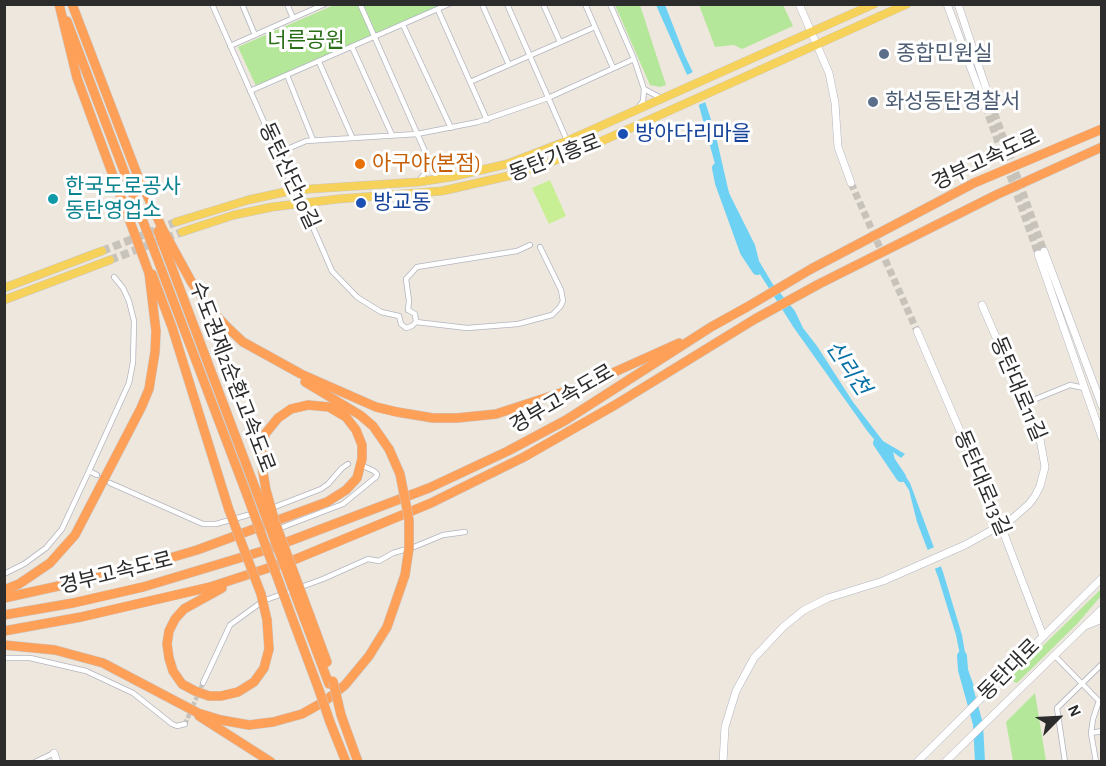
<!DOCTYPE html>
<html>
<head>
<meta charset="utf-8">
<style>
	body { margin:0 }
	#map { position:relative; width:1106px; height:766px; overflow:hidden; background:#eee7de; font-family:"Alegreya Sans",sans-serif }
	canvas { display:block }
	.frame { position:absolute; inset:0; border:6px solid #2c2c2c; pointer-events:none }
	.north { position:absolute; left:1028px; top:688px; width:60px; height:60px; -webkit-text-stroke:4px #fff; paint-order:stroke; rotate:66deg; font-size:16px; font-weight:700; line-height:24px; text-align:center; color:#2c2c2c }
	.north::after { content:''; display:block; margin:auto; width:21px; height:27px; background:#2c2c2c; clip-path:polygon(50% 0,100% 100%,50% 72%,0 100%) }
</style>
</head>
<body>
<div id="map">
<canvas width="1106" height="766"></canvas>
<div class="frame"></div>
<div class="north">N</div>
</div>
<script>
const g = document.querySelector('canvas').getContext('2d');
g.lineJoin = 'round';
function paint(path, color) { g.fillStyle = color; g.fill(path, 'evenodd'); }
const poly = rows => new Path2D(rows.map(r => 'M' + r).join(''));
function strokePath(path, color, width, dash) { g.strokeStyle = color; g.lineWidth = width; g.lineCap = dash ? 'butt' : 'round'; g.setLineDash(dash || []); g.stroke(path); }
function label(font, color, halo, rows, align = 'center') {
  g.font = font + ' "Alegreya Sans","Noto Sans KR",sans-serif'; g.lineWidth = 6; g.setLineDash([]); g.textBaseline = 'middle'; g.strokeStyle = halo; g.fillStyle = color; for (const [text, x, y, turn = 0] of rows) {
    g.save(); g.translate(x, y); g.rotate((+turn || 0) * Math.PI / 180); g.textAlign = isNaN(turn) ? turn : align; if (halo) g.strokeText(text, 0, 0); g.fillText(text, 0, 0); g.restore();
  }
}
paint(poly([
	[334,5,441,5,256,86,238,47],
	[615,5,640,5,666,85,660,87,650,85],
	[699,5,783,5,793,26,742,49,734,45,715,47],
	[1101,589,1101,596,1077,624,1017,683,1014,682,1011,677],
	[1035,693,1046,761,1013,761,1006,722]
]), '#b4e799');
paint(poly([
	[550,180,566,216,549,224,532,188]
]), '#c9ef94');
paint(poly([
	[656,5,665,5,685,56,701,89,715,132,729,193,755,245,759,261,772,283,795,311,803,328,817,346,853,402,883,441,905,454,901,458,893,452,895,460,910,483,943,572,962,635,968,670,983,710,979,713,963,670,956,635,938,577,917,522,909,490,883,450,868,432,794,328,751,260,742,243,720,182,696,95]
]), '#6dd1f4');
paint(poly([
	[695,71,708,101,696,106,685,76],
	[937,546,944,565,932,570,925,551],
	[976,683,986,710,980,716,976,714,968,691]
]), '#eee7de');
strokePath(poly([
	[717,168,720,183,745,252,757,270],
	[878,443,901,477],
	[962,656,963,670,978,724,980,762]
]), '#6dd1f4', 10);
strokePath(poly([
	[185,724,203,683]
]), '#c7c2ba', 4.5, [4.5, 2]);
strokePath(poly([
	[991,103,1044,251],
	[985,106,1038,254],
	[851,183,917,331]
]), '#c7c2ba', 7, [7, 3.5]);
strokePath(poly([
	[102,251,176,222],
	[110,260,182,232]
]), '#c7c2ba', 8, [8, 4]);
const street = poly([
	[212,4,294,190,302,202,332,271,357,297,381,312,399,316],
	[242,4,255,35],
	[287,4,293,18],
	[360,4,431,165],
	[482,4,509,65],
	[507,4,573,154],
	[543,4,560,42],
	[585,4,613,68],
	[610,4,634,59,644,89],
	[438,10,487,120],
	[403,25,451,128],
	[230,46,325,4],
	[352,47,392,135],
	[319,62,352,137],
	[287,75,313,140],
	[470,82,595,27],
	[250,91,449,4],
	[638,108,643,101,644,89,661,98],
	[278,153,306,141,417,134,478,122,548,98,634,59],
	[418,182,431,165,436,171,448,176],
	[408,310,409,301,406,279,417,267,517,251,530,245],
	[408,310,415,314,416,322],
	[399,316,401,324,406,328,412,326,416,322],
	[416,322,467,328,518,324,552,315,560,307,563,301,561,290,540,247],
	[1026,403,1070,385,1084,388],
	[89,471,129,383,133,362,134,321,129,301,123,288,114,277],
	[110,483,203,524,216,524,255,513],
	[272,508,321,489,328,484,342,468,348,464],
	[283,527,343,504,376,477,377,474,374,471,363,466],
	[4,574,24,564,46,548,62,529,89,471,97,475],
	[1054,655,1099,701,1093,719,1091,733,1096,762],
	[4,658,30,658,86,671,133,693,172,724,177,726,185,724],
	[203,683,230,625,263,601,323,579,368,559,379,561,393,553,414,547,443,535,465,532],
	[1091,733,1102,731],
	[35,762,54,753],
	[1065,762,1057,708,1102,664]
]);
const secondary = poly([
	[799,4,829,73,835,103,838,147,851,183],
	[947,4,985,106],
	[958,4,991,103],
	[1044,251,1102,406],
	[1038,254,1102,438],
	[917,331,1001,526,1043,636],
	[1085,626,1102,619],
	[54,753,57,762],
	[723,762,725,727,736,691,754,658,783,627,804,610,828,598,883,581,965,545,1012,519,1029,504,1035,496,1040,486,1045,467,1040,439,982,305],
	[917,762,1102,578],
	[945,762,1102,609]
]);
const primary = poly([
	[176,222,248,200,294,190,418,182,451,177,507,164,567,141,874,4],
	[182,232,234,215,272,207,338,199,442,191,517,174,573,154,907,4],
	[4,288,102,251],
	[4,300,110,260]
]);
const highway = poly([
	[72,4,142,187],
	[67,21,247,495],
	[141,182,163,230,192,283,212,311,227,327,243,342,301,374,376,407,397,412,433,418,457,418,496,414,588,384,679,343],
	[158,231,257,493],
	[811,269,974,183,1102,129],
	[152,274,172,327,229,510],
	[305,382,360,415,373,426,389,449],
	[222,588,184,609,175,619,169,631,167,644,169,658,173,671,182,684,195,691,209,696,221,696,238,692,254,682,264,668,269,649,267,620],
	[4,590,19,584,50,563,75,535,141,408,149,389,155,352,156,331,149,273,77,78,59,4],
	[4,598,122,572,197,550,327,502,346,490,357,478,362,459,362,445,356,430,346,417,329,407,308,405,291,409,278,418,265,434,261,461,266,490],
	[4,615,73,603,143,587,266,550,429,488,508,451,566,420,711,327,747,307],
	[310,616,327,662],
	[304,618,329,684],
	[294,623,319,690],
	[4,631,81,617,210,587,296,559,431,503,524,457,615,405,755,319,819,284,996,195,1102,147],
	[4,645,55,650,103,663,198,713,221,720,249,725,273,722,302,714,325,701,345,685,369,656,387,627,405,575],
	[341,715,358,762],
	[199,716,271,762],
	[330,722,346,762]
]);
strokePath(street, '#b2b5c0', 6);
strokePath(secondary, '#b2b5c0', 8);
strokePath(primary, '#c8c8c8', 9);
strokePath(highway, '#c8c8c8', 10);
strokePath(street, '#fff', 4.5);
strokePath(secondary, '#fff', 7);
strokePath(primary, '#f7d25a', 8);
strokePath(highway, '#ffa059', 9);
const highwayBridge = poly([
	[747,307,811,269],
	[389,449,400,474,409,520,409,548,405,575],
	[266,490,275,522,310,616],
	[257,493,304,618],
	[247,495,294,623],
	[229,510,261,594,267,620],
	[333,681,341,715],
	[319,690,330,722]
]);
strokePath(highwayBridge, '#c8c8c8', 10, []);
strokePath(highwayBridge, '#ffa059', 9);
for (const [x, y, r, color] of [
	[884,54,6,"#5c6f8a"],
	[873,102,6,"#5c6f8a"],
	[623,134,6,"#1a4fb4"],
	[360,164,6,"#e8710a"],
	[53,199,6,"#0f9aa8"],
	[361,203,6,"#1a4fb4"]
]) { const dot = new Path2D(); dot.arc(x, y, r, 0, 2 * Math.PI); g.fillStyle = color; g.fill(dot); strokePath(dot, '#fff', 2); }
label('21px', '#2a6e17', '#fff', [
	["너른공원",306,41]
]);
label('21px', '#4e5e75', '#fff', [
	["종합민원실",896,54],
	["화성동탄경찰서",885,102]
], 'left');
label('21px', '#164399', '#fff', [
	["방아다리마을",635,134],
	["방교동",373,203]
], 'left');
label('21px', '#2c2c2c', '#fff', [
	["동탄기흥로",555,158,-21],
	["경부고속도로",986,160,-25],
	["동탄산단10길",289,176,65],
	["수도권제2순환고속도로",232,377,69],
	["동탄대로11길",1018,389,67],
	["경부고속도로",562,399,-30],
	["동탄대로13길",982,483,67],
	["경부고속도로",116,573,-14],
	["동탄대로",1009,670,-45]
]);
label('21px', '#c56008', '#fff', [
	["아구야(본점)",372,164]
], 'left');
label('21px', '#0d838f', '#fff', [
	["한국도로공사",65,187],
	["동탄영업소",65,211]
], 'left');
label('italic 22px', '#0770a5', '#fff', [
	["신리천",848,368,56]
]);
</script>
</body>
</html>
